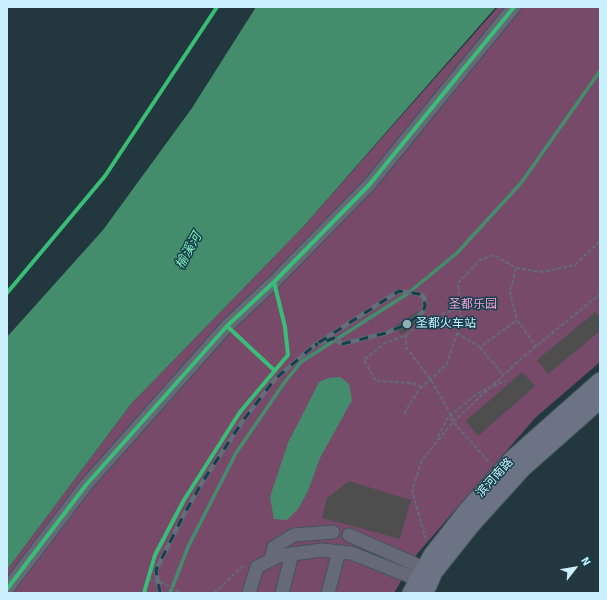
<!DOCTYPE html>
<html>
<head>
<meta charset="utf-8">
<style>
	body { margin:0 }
	#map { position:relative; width:607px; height:600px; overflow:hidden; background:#22383e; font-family:Signika,sans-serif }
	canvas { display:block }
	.frame { position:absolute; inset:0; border:8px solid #cbf0fd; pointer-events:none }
	.north { position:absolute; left:555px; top:548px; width:40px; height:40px; -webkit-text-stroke:3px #153f4b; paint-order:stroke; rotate:59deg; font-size:11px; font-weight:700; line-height:16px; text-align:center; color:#cbf0fd }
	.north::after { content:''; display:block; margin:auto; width:14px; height:18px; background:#cbf0fd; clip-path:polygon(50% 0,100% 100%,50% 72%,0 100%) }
</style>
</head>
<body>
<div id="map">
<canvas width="607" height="600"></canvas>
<div class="frame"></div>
<div class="north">N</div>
</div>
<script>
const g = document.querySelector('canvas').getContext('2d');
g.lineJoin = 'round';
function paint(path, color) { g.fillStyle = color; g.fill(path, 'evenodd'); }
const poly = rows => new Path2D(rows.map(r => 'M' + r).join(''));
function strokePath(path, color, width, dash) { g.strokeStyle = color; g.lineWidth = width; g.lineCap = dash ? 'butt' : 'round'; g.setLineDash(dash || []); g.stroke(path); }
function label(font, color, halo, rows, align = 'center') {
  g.font = font + ' Signika,"Noto Sans SC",sans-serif'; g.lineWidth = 3; g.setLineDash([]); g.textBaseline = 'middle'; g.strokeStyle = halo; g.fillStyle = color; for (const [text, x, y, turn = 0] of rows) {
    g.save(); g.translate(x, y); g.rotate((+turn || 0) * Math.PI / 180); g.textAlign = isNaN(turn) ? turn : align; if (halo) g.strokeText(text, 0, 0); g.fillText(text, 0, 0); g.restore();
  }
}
paint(poly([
	[498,7,600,7,600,362,535,418,417,554,394,593,7,593,7,570,131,404,303,227]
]), '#774a6a');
paint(poly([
	[256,7,496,7,303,227,131,404,7,570,7,337,103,230,192,108],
	[340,377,349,384,352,400,320,458,308,491,298,509,287,520,274,519,270,497,288,443,319,382,328,378]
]), '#448d6c');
strokePath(poly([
	[170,593,188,547,236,453,284,383,301,362,407,294,457,253,521,183,600,71]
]), '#448d6c', 3.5);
paint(poly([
	[418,311,424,319,401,335,395,326],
	[595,312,600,318,600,331,548,374,537,360],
	[522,372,535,386,478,436,466,421],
	[349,481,411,500,400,539,322,518,327,498]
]), '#4e4e4e');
const minor = poly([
	[349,535,433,572],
	[271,560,274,547,294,535,333,532],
	[7,589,86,485,227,326,274,282,369,185,514,7],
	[249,593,257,567,278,556,322,550,351,553,427,583],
	[282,593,292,554],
	[328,593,339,552]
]);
const major = poly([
	[428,586,434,572,473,523,522,469,600,400],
	[411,593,432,555,468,509,512,459,600,381]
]);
strokePath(minor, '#40545a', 15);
strokePath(major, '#40545a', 19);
strokePath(poly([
	[516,268,510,293,517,320,536,346],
	[457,333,480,347,517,320],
	[406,335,406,347,431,380,449,411,453,422,490,463],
	[480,347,503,375],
	[493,386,505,381],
	[422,387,412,383,376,381,364,360,385,343,406,335,424,322,460,307],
	[404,414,418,391,447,364,461,321,458,283,480,260,494,255,516,268,542,272,575,265,600,241],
	[438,437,447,419,475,395,489,387],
	[426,539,412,491,422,460,453,422,523,357,600,294],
	[148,579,162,583,181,593],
	[214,593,244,565]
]), '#636c76', 2, [4, 2]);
strokePath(minor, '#666a78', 13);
strokePath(major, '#6c7384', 17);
const rail = poly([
	[160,593,156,570,182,518,203,481,242,422,275,379,315,345,399,291,419,294,424,297,425,306,423,312,407,324,386,333,342,344,334,338,315,345]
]);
strokePath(rail, '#626e78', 4.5);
strokePath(rail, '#153f4b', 3, [9]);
strokePath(poly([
	[7,293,105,176,217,7],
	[227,326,275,371],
	[7,589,86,485,227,326,274,282,369,185,514,7],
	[144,593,155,555,184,500,240,412,288,355,285,327,274,282]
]), '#3abd76', 4);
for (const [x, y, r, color] of [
	[407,324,5,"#90b0ba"]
]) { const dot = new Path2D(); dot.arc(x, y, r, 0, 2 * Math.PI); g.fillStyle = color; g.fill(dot); strokePath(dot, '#153f4b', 1.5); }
label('12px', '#f79fd9', '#153f4b', [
	["圣都乐园",473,305]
]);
label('12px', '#cbf0fd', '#153f4b', [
	["圣都火车站",416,324]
], 'left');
label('12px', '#cbf0fd', '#153f4b', [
	["滨河南路",495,478,-48]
]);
label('italic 13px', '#84f0ba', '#153f4b', [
	["榆溪河",189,251,-61]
]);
</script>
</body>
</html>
